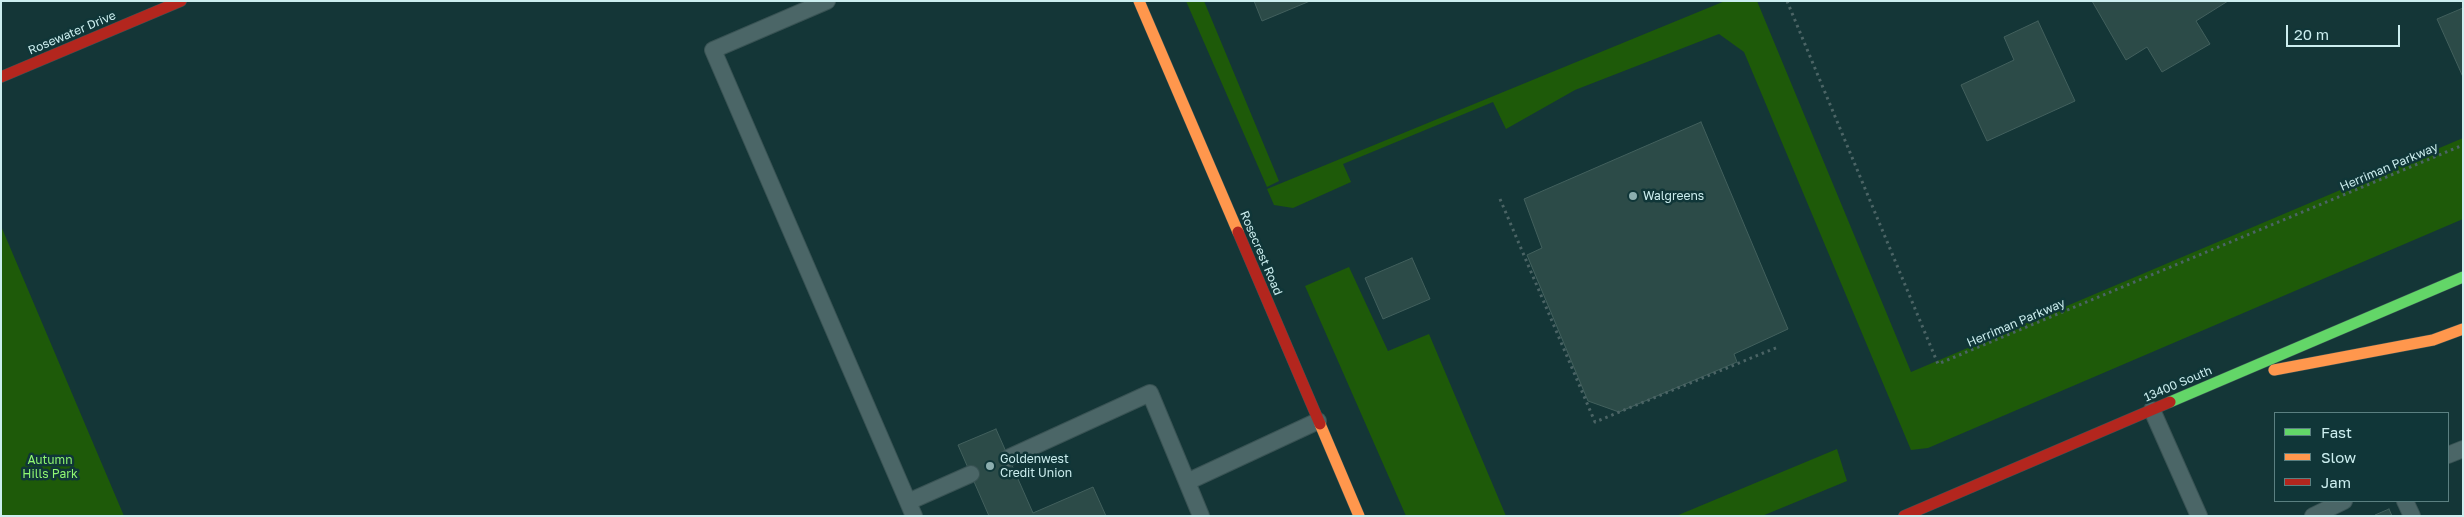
<!DOCTYPE html>
<html>
<head>
<meta charset="utf-8">
<style>
	body { margin:0 }
	#map { position:relative; width:2464px; height:517px; overflow:hidden; background:#143637; font-family:"Golos Text",sans-serif }
	canvas { display:block }
	.frame { position:absolute; inset:0; border:2px solid #cceeef; pointer-events:none }
	.legend { position:absolute; left:2274px; top:412px; width:175px; height:90px; box-sizing:border-box; background:#103638; border:1px solid #5b8081; margin:0; padding:6px 9px; list-style:none; font-size:15px; color:#cceeef }
	.legend li { display:flex; align-items:center; gap:10px; height:25px }
	.legend b { width:25px; border:1px solid #5b8081 }
	.scale { position:absolute; left:2286px; top:25px; width:114px; height:22px; box-sizing:border-box; border:2px solid #cceeef; border-top:0; padding-left:6px; font-size:15px; line-height:18px; white-space:nowrap; color:#cceeef; -webkit-text-stroke:4px #103638; paint-order:stroke }
</style>
</head>
<body>
<div id="map">
<canvas width="2464" height="517"></canvas>
<div class="frame"></div>
<ul class="legend">
<li><b style="height:6px;background:#63d668"></b>Fast</li>
<li><b style="height:6px;background:#ff974d"></b>Slow</li>
<li><b style="height:6px;background:#b3261e"></b>Jam</li>
</ul>
<div class="scale">20 m</div>
</div>
<script>
const g = document.querySelector('canvas').getContext('2d');
g.lineJoin = 'round';
function paint(path, color) { g.fillStyle = color; g.fill(path, 'evenodd'); }
const poly = rows => new Path2D(rows.map(r => 'M' + r).join(''));
function strokePath(path, color, width, dash) { g.strokeStyle = color; g.lineWidth = width; g.lineCap = dash ? 'butt' : 'round'; g.setLineDash(dash || []); g.stroke(path); }
function label(font, color, halo, rows, align = 'center') {
  g.font = font + ' "Golos Text",sans-serif'; g.lineWidth = 5; g.setLineDash([]); g.textBaseline = 'middle'; g.strokeStyle = halo; g.fillStyle = color; for (const [text, x, y, turn = 0] of rows) {
    g.save(); g.translate(x, y); g.rotate((+turn || 0) * Math.PI / 180); g.textAlign = isNaN(turn) ? turn : align; if (halo) g.strokeText(text, 0, 0); g.fillText(text, 0, 0); g.restore();
  }
}
paint(poly([
	[1186,1,1204,1,1279,181,1267,187],
	[1725,1,1757,1,1911,372,2463,138,2463,219,1928,448,1911,450,1744,52,1719,34,1575,90,1506,129,1493,102,1343,164,1351,182,1293,208,1274,205,1267,189],
	[1,226,124,516,1,516],
	[1349,267,1388,351,1429,334,1506,516,1406,516,1305,286],
	[1837,449,1847,481,1762,516,1676,516]
]), '#1e5a09');
const building = poly([
	[1254,1,1310,1,1262,21,1254,1],
	[2092,1,2228,1,2196,21,2210,44,2162,72,2147,47,2126,60,2092,1],
	[2463,8,2463,77,2437,19,2463,8],
	[2038,21,2075,101,1987,141,1961,85,2014,60,2004,37,2038,21],
	[1701,122,1788,329,1734,354,1737,362,1619,412,1588,401,1527,255,1542,248,1524,199,1701,122],
	[1412,258,1430,299,1383,319,1365,278,1412,258],
	[996,429,1033,513,1093,487,1106,516,989,516,958,445,996,429],
	[2389,509,2392,516,2375,516,2375,515,2389,509]
]);
paint(building, '#2c4b48');
strokePath(building, '#42605d', 1);
const lane = poly([
	[827,1,713,50,908,502],
	[2152,410,2199,516],
	[2448,455,2463,449],
	[1008,458,1150,393,1187,482],
	[2405,501,2412,516],
	[914,516,908,502,971,474],
	[1201,516,1187,482,1318,421],
	[2313,516,2344,501]
]);
const fast = poly([
	[2170,402,2463,277]
]);
const slow = poly([
	[1139,1,1238,232],
	[2274,370,2433,340,2463,329],
	[1320,424,1359,516]
]);
const jam = poly([
	[1,77,181,1],
	[1238,232,1320,424],
	[1904,516,2170,402]
]);
strokePath(lane, '#395354', 18);
strokePath(fast, '#395354', 12);
strokePath(slow, '#395354', 12);
strokePath(jam, '#395354', 12);
strokePath(poly([
	[1787,1,1938,364,2463,145],
	[1500,199,1595,422,1778,347]
]), '#4b6465', 3, [2.5, 4]);
strokePath(lane, '#4b6667', 16);
strokePath(fast, '#63d668', 11);
strokePath(slow, '#ff974d', 11);
strokePath(jam, '#b3261e', 11);
for (const [x, y, r, color] of [
	[1633,196,5,"#8caeaf"],
	[990,466,5,"#8caeaf"]
]) { const dot = new Path2D(); dot.arc(x, y, r, 0, 2 * Math.PI); g.fillStyle = color; g.fill(dot); strokePath(dot, '#103638', 2); }
label('12px', '#cceeef', '#103638', [
	["Rosewater Drive",72,33,-23],
	["Herriman Parkway",2389,167,-23],
	["Rosecrest Road",1261,253,67],
	["Herriman Parkway",2016,323,-23],
	["13400 South",2178,384,-23]
]);
label('12px', '#cceeef', '#103638', [
	["Walgreens",1643,196],
	["Goldenwest",1000,459],
	["Credit Union",1000,473]
], 'left');
label('12px', '#8ff772', '#103638', [
	["Autumn",50,460],
	["Hills Park",50,474]
]);
</script>
</body>
</html>
